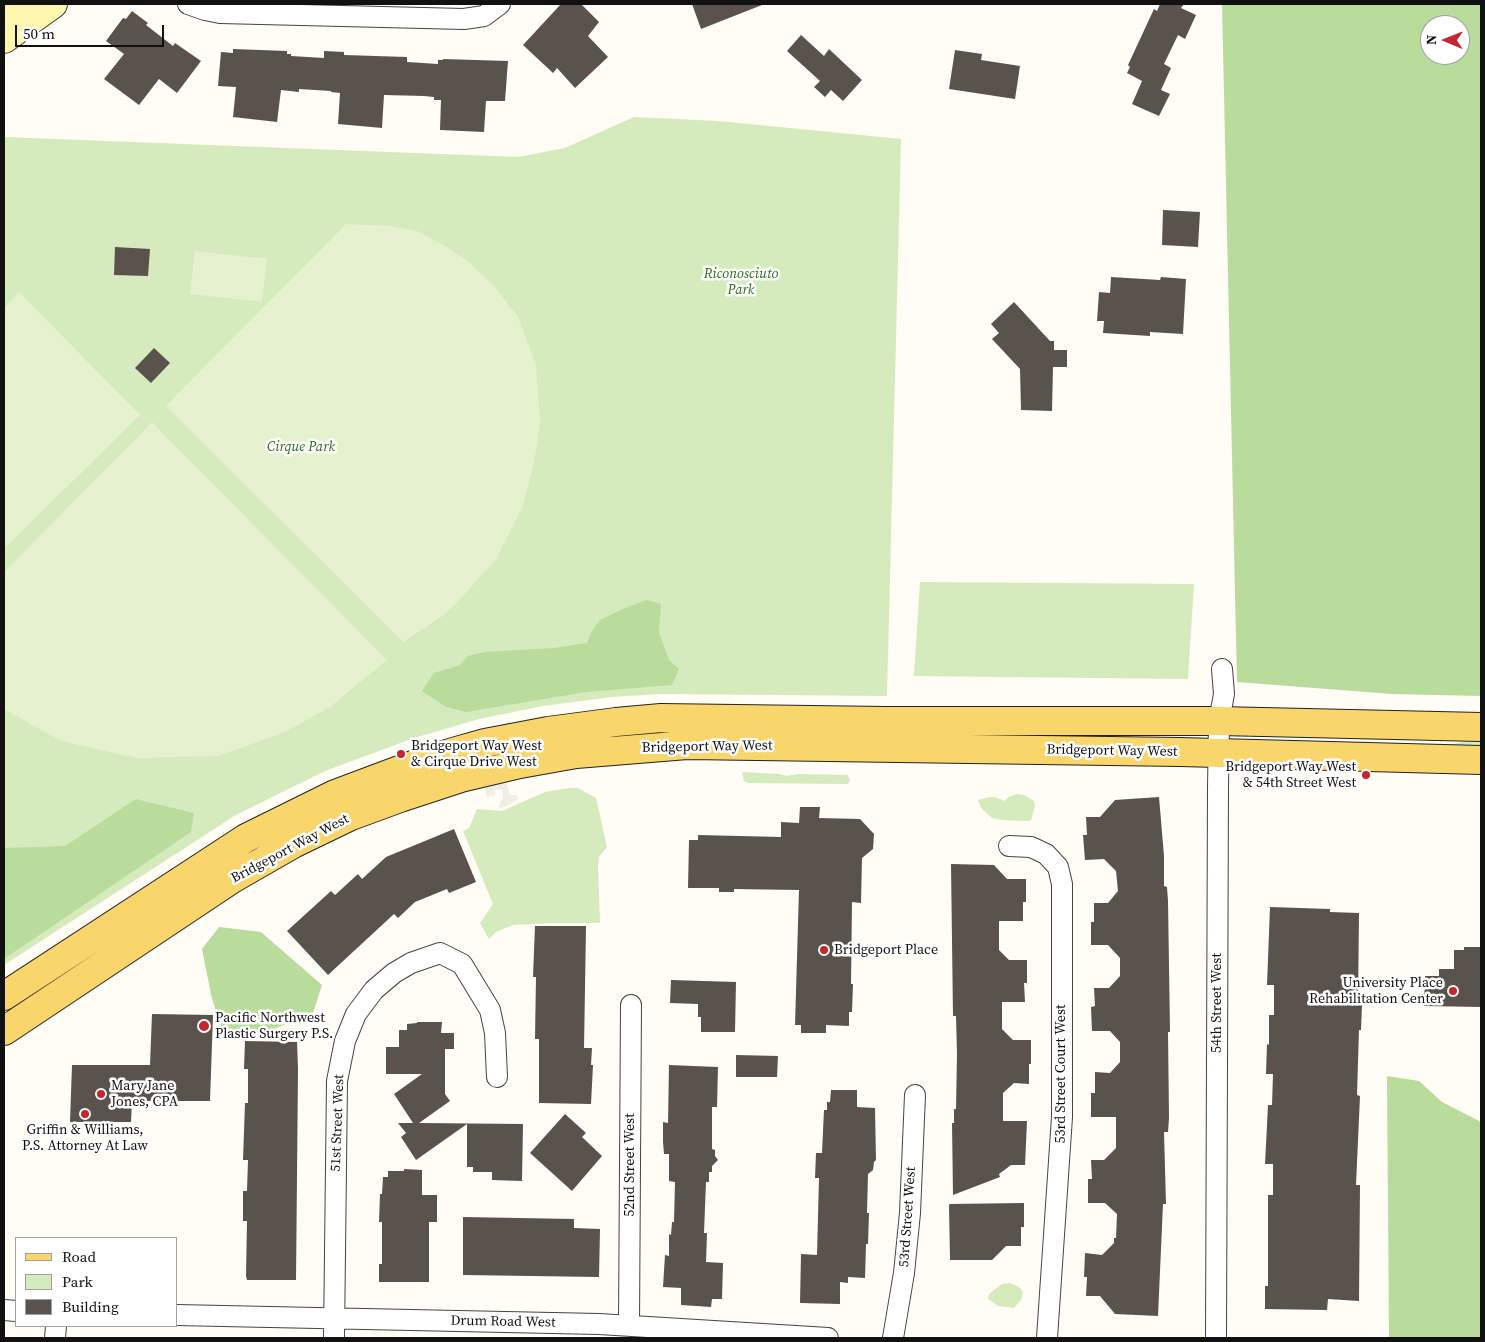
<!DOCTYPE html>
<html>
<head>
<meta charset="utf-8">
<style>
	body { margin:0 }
	#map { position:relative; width:1485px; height:1342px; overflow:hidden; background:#fffdf5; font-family:"Source Serif 4",serif }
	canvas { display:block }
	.frame { position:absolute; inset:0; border:5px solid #111; pointer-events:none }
	.legend { position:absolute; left:15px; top:1237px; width:162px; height:90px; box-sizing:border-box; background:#fff; border:1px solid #a0a0a0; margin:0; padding:6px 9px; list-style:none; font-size:15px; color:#111 }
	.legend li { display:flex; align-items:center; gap:10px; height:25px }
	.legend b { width:25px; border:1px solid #a0a0a0 }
	.north { position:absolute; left:1420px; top:15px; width:50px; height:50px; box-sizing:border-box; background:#fff; border:1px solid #a0a0a0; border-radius:50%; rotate:271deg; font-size:14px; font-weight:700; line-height:20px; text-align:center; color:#111 }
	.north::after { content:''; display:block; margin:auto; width:18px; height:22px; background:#c4262e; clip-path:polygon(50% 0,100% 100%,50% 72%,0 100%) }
	.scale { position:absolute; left:15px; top:25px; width:149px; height:22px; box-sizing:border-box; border:2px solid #111; border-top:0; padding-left:6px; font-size:15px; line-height:18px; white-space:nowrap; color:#111; -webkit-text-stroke:4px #fff; paint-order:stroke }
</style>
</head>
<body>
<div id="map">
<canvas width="1485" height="1342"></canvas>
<div class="frame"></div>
<ul class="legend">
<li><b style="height:6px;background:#f9d66b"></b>Road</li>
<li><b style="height:14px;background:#d5ebbd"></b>Park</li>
<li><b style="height:14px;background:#5a524d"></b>Building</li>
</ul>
<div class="north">N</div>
<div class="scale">50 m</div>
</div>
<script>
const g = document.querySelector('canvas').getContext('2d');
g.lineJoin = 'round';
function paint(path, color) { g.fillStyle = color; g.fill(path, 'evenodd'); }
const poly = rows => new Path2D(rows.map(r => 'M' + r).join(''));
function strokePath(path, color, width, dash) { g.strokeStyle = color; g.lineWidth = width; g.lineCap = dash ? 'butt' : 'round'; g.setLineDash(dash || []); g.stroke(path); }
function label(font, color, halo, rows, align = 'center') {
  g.font = font + ' "Source Serif 4",serif'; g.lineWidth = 5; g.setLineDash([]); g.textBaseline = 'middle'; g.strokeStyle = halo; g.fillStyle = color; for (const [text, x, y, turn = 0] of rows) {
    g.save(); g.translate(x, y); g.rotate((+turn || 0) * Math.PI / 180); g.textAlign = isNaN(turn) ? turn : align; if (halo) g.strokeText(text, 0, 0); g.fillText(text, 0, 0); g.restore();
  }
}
paint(poly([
	[634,117,719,121,901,139,887,696,661,694,612,697,543,706,479,719,414,738,325,771,236,815,4,965,4,137,518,157,565,148],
	[920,582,1194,584,1188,679,914,676],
	[1471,740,1481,740,1481,749,1435,748],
	[742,772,778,774,787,776,797,774,848,775,850,781,847,784,747,783,744,781],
	[569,788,578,788,596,798,607,847,599,857,598,866,600,923,555,923,513,925,496,932,489,939,480,923,493,904,463,831,469,828,477,809,502,811,545,792],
	[1017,794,1024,795,1034,801,1035,806,1031,820,1028,821,1002,820,992,818,981,808,978,800,989,797,995,797,1005,801,1008,797],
	[1010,1283,1019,1287,1023,1292,1021,1300,1014,1308,998,1306,988,1299,989,1294,1002,1284]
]), '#d5ebbd');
paint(poly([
	[1222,4,1481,4,1481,696,1392,694,1237,682],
	[1430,25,1460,25,1460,55,1430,55],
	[647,600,661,604,659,632,669,660,679,669,672,685,586,692,466,712,446,707,422,691,434,673,460,665,468,656,485,652,554,648,587,643,591,632,600,620,625,608],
	[136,799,194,813,191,832,4,959,4,848,65,846],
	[219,927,261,932,322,985,313,1013,266,1032,224,1034,212,999,202,949],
	[1387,1076,1419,1081,1442,1102,1481,1122,1481,1338,1389,1338]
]), '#b9dc9c');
paint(poly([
	[346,224,390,226,417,231,447,247,470,263,494,286,518,317,536,365,540,422,534,463,523,506,496,559,458,602,444,615,403,642,166,406],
	[195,251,267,259,262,302,190,294],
	[19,292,140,415,4,549,4,308],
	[152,422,387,660,330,707,285,732,218,756,137,758,61,741,4,709,4,572]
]), '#e6f2cf');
paint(poly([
	[506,782,510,795,516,795,518,799,509,805,499,808,500,802,503,799,502,789,494,790,495,795,487,797,485,787]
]), '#f1ede2');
paint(poly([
	[561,4,581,4,599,22,588,36,608,57,575,88,557,68,553,73,523,45],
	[692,4,762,4,762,5,701,29],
	[1160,4,1184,4,1181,8,1196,15,1185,39,1178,35,1164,64,1171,68,1161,90,1170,94,1159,116,1132,104,1142,81,1127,73,1130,67,1128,65,1154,9,1157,11],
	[132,11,148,23,146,25,173,46,175,43,201,61,177,93,159,79,139,105,104,79,124,54,106,41,123,18,126,19],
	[801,35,824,56,829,49,862,80,843,101,831,90,825,97,814,87,820,81,787,51],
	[233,49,287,51,287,54,291,54,291,56,324,58,324,51,344,52,344,55,407,57,407,62,438,64,438,60,443,60,443,59,508,61,505,101,486,101,484,132,440,130,441,100,434,100,434,97,424,96,384,95,382,128,338,124,340,93,331,92,331,91,299,89,299,92,281,90,277,122,233,117,236,87,218,86,221,52,233,53],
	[955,50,982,54,981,60,1020,66,1015,99,949,89],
	[1163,210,1200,212,1198,247,1162,245],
	[115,247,150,249,148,276,114,275],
	[1111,277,1160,280,1161,277,1186,279,1183,334,1150,332,1150,336,1103,333,1104,321,1097,321,1099,292,1110,293],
	[1014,302,1050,341,1054,341,1054,350,1067,350,1067,367,1053,367,1052,411,1021,410,1020,369,992,339,999,333,991,324],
	[154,348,170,363,151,383,135,368],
	[1159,797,1164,856,1164,886,1167,887,1168,901,1170,1032,1168,1032,1169,1118,1168,1132,1164,1132,1166,1204,1163,1204,1158,1316,1115,1314,1100,1296,1086,1296,1087,1277,1084,1277,1085,1253,1102,1255,1114,1243,1114,1238,1116,1238,1117,1214,1105,1203,1088,1203,1088,1179,1092,1179,1091,1160,1104,1160,1116,1148,1116,1117,1091,1117,1091,1093,1095,1093,1095,1072,1110,1073,1120,1062,1120,1042,1110,1031,1092,1031,1091,1007,1095,1006,1094,988,1109,988,1120,976,1120,958,1108,945,1091,945,1091,922,1094,922,1094,903,1108,903,1118,891,1116,871,1104,859,1085,860,1083,835,1087,835,1086,817,1100,817,1115,800],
	[800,807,820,807,819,818,860,819,874,834,873,849,862,858,861,903,852,902,851,984,853,984,852,1012,849,1012,849,1026,826,1025,826,1033,801,1033,801,1025,795,1025,799,890,734,889,734,892,719,892,719,888,688,888,689,840,698,840,698,835,781,837,781,822,799,823],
	[454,829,476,882,449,893,447,889,415,902,398,918,394,914,328,975,287,931,331,891,335,895,358,874,362,879,386,857],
	[951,864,994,865,1007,879,1026,879,1026,902,1023,902,1023,921,999,921,999,950,1009,960,1027,960,1027,983,1024,983,1025,1002,1002,1002,1002,1029,1013,1040,1031,1040,1031,1064,1029,1064,1029,1084,1014,1083,1003,1093,1003,1121,1027,1121,1025,1165,1011,1165,999,1174,1000,1177,953,1195,952,1123,954,1123,954,1109,956,1109,957,1054,956,1016,953,1016],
	[1270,907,1330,909,1330,912,1359,913,1358,1005,1362,1005,1361,1030,1359,1030,1357,1095,1360,1096,1356,1185,1360,1185,1359,1301,1328,1299,1327,1310,1265,1309,1265,1286,1268,1286,1268,1195,1273,1195,1273,1164,1265,1164,1268,1105,1272,1105,1273,1074,1266,1074,1267,1044,1269,1045,1269,1015,1274,1015,1274,985,1267,985],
	[535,926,586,926,584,1048,592,1048,591,1065,593,1065,591,1104,539,1103,539,1039,535,1039,536,977,533,977],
	[1464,947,1481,947,1481,1007,1424,1006,1425,976,1439,976,1439,969,1454,969,1454,950,1464,950],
	[671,980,736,982,735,1032,701,1032,701,1017,698,1017,698,1004,670,1003],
	[152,1014,213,1015,210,1101,132,1101,131,1122,70,1122,72,1065,150,1065],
	[417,1022,442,1022,441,1033,454,1033,454,1049,445,1049,445,1094,450,1101,419,1123,523,1124,522,1181,492,1180,492,1172,473,1172,473,1167,467,1167,467,1124,416,1160,401,1137,406,1133,398,1123,413,1123,394,1094,422,1074,386,1074,386,1047,399,1047,399,1030,407,1030,407,1024,417,1023],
	[245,1041,297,1042,298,1069,296,1280,247,1280,246,1276,247,1221,243,1221,243,1191,247,1191,248,1160,243,1160,245,1103,248,1103,248,1069,244,1069],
	[736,1055,778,1056,777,1077,736,1077],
	[669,1065,718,1067,717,1107,712,1107,712,1149,715,1150,715,1156,718,1160,712,1166,712,1172,709,1172,709,1182,706,1182,704,1233,707,1233,706,1262,723,1263,722,1299,712,1299,711,1307,681,1305,681,1288,663,1287,665,1255,669,1256,669,1234,671,1235,672,1222,674,1222,675,1182,669,1181,669,1154,664,1154,663,1142,663,1122,668,1123],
	[831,1090,857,1090,857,1107,875,1108,876,1160,874,1162,873,1170,868,1174,867,1213,869,1213,868,1244,866,1244,865,1278,848,1277,848,1283,840,1282,840,1304,800,1303,801,1254,817,1255,819,1178,815,1178,816,1153,822,1153,824,1110,827,1110,827,1102,830,1102],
	[565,1114,586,1133,582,1137,602,1156,572,1191,530,1153],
	[404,1169,422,1170,422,1195,437,1195,437,1222,429,1222,429,1282,379,1282,379,1264,382,1264,382,1222,379,1222,380,1194,382,1194,383,1177,388,1177,388,1171,404,1171],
	[1024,1203,1024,1227,1021,1227,1021,1246,1006,1246,992,1260,950,1260,949,1205,950,1204],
	[463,1217,574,1219,574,1228,600,1229,599,1277,463,1275]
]), '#5a524d');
const minor = poly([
	[188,4,205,10,220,13,464,19,484,16,500,4],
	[1009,846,1031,847,1046,854,1058,867,1062,884,1062,1117,1047,1338],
	[4,1310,16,1311],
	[176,1315,599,1324,828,1338],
	[629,1325,631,1005],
	[55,1338,56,1326],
	[334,1338,337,1081,345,1041,356,1014,374,990,394,973,411,963,440,953,462,964,490,1010,495,1033,497,1077],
	[893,1338,904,1273,910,1213,915,1095],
	[1216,1338,1218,788,1219,721,1224,694,1222,669]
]);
const secondary = poly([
	[4,15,20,4],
	[4,39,53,4]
]);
const primary = poly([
	[4,996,246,838,335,794,423,761,453,752,485,743,548,731,616,722,661,718,886,721,1219,721,1481,727],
	[4,1031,232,879,293,844,351,816,400,798,461,778,520,764,576,754,687,745,1180,752,1481,760]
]);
strokePath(minor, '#444', 22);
strokePath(secondary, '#333', 30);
strokePath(primary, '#222', 30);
strokePath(minor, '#fff', 20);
strokePath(secondary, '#fff6b0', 28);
strokePath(primary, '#f9d66b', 28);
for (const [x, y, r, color] of [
	[401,754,5,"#c4262e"],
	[1366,775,5,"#c4262e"],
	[824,950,5,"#c4262e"],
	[1453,991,5,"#c4262e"],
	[204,1026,6,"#c4262e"],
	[101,1094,5,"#c4262e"],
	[85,1114,5,"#c4262e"]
]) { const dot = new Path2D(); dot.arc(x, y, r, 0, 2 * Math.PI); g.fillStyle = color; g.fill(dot); strokePath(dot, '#fff', 2); }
label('italic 14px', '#2f6b1f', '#fff', [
	["Riconosciuto",741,274],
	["Park",741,290],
	["Cirque Park",301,447]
]);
label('14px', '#111', '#fff', [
	["Bridgeport Way West",411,746],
	["& Cirque Drive West",411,762],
	["Bridgeport Way West",1356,767,"right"],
	["& 54th Street West",1356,783,"right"],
	["Bridgeport Place",834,950],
	["University Place",1443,983,"right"],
	["Rehabilitation Center",1443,999,"right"],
	["Pacific Northwest",215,1018],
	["Plastic Surgery P.S.",215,1034],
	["Mary Jane",111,1086],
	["Jones, CPA",111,1102],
	["Griffin & Williams,",85,1130,"center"],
	["P.S. Attorney At Law",85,1146,"center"]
], 'left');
label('14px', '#111', '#fff', [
	["Bridgeport Way West",707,747,-1],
	["Bridgeport Way West",1112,751,1],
	["Bridgeport Way West",290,849,-28],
	["54th Street West",1217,1003,-90],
	["53rd Street Court West",1061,1074,-90],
	["51st Street West",338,1123,-88],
	["52nd Street West",630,1165,-90],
	["53rd Street West",908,1217,-86],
	["Drum Road West",503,1322,1]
]);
</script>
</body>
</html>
